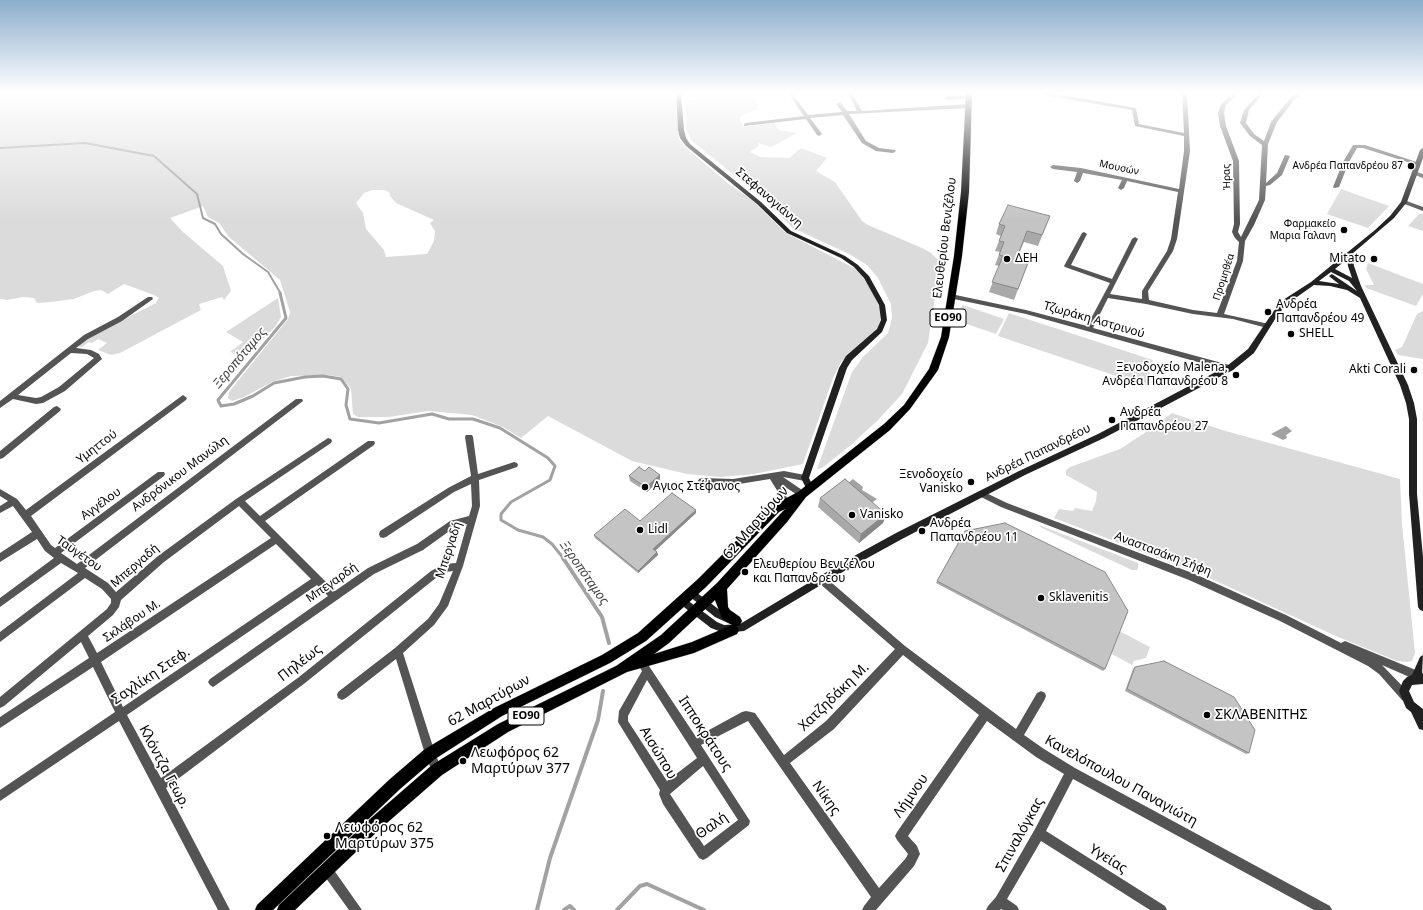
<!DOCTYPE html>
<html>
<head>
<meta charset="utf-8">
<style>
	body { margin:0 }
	canvas { display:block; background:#fff }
</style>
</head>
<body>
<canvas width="1423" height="910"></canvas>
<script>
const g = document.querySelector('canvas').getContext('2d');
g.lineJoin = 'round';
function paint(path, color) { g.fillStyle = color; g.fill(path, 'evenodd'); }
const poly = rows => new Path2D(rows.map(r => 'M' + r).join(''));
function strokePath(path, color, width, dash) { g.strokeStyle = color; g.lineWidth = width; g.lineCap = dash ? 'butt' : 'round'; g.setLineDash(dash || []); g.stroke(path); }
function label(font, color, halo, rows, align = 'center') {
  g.font = font + ' "Noto Sans",sans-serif'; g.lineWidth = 3.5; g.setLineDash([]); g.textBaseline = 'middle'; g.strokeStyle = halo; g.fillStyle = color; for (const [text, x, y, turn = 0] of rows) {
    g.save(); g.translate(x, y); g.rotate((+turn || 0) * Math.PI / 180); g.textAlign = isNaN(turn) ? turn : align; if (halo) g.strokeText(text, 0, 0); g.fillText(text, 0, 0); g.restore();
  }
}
paint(poly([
	[0,93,674,93,679,139,684,146,729,184,752,200,786,233,854,268,861,274,874,295,880,309,881,318,878,327,871,335,841,362,833,378,803,464,754,474,721,477,687,474,632,461,548,416,521,438,503,427,472,415,429,411,388,417,358,417,353,414,351,389,341,377,329,375,291,376,272,382,244,397,232,401,228,398,229,392,288,319,290,312,280,280,229,237,219,223,208,217,203,206,170,218,183,232,223,266,231,291,224,300,222,297,199,304,201,310,120,353,111,355,98,350,107,343,98,339,92,343,89,342,82,347,77,346,101,331,156,303,159,298,154,295,124,284,108,294,101,290,94,291,74,299,51,302,37,303,34,298,23,297,7,300,0,299],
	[372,190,385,190,390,193,390,196,396,203,434,220,430,223,435,231,434,241,427,254,386,257,384,250,366,229,363,213,356,203,364,193],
	[718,93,739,93,751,99,754,96,758,98,757,109,740,117,740,121,744,127,774,123,779,130,797,133,771,147,758,143,759,146,750,152,761,157,789,158,801,148,827,158,816,171,835,182,862,221,868,225,922,248,931,253,946,268,944,273,938,277,928,343,902,394,878,420,852,444,822,468,817,469,852,372,863,357,888,333,892,318,891,304,878,278,867,265,849,254,793,228,764,199,692,141,686,129,685,100,726,98],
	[1341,189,1389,206,1368,228,1327,214],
	[1419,214,1423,214,1423,231,1408,226],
	[1368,263,1423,284,1423,294,1416,306,1366,288,1365,285,1374,285,1366,269],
	[278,298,281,317,275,327,245,356,230,352,243,342,226,332],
	[963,305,1004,319,996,334,955,320],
	[1423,311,1423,359,1398,355,1395,350,1402,347,1417,314],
	[1009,313,1153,360,1146,386,998,336],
	[1172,413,1222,430,1400,479,1402,524,1415,653,1412,661,1407,662,1397,661,1338,637,1205,576,1054,518,1059,509,1073,511,1075,508,1092,511,1096,501,1097,492,1066,475,1066,470,1070,467,1120,449,1146,432],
	[1039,525,1138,563,1138,568,1137,570,1132,570,1042,528],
	[1119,631,1150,647,1146,658,1134,661,1132,665,1110,653]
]), '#dbdbdb');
paint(poly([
	[1286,426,1292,431,1286,435,1287,438,1283,440,1271,434],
	[853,479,863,487,862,490,877,499,868,506,843,487]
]), '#a2a2a2');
strokePath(poly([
	[0,148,85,143,154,156,197,194,203,218,215,224,221,234,243,254,268,272,281,294]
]), '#a2a2a2', 2);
strokePath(poly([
	[280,293,286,318,218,400,221,406,234,404,253,396,274,383,305,377,323,376,341,379,348,389,346,405,350,419,379,423,432,414,449,419,473,419,500,428,548,458,555,466,550,480,511,502,501,514,501,520,518,530,543,537,552,544,564,559]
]), '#a2a2a2', 3);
strokePath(poly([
	[563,558,602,617,609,643],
	[537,910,550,858,598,720,603,691],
	[564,910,570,906,574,910],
	[617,910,640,886,647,884,704,910]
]), '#a2a2a2', 4);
const primary = poly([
	[966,93,972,93,969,192,962,256,949,337,938,370,910,409,890,430,806,497,787,522,727,589,728,607,730,610,740,617,742,621,740,625,737,626,739,630,737,634,694,653,627,672,508,732,442,775,380,829,295,910,277,910,279,905,370,819,432,765,498,724,616,666,661,635,717,583,785,509,779,512,706,587,646,641,610,663,502,716,435,759,400,789,273,910,255,910,257,905,390,779,425,749,494,708,602,655,638,633,698,579,771,506,798,492,884,424,904,405,929,369,941,337,954,256,961,192,966,93],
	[715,600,722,618,732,625,692,642,654,654,669,643,715,600]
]);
strokePath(primary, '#dbdbdb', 1);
paint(poly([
	[788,93,792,93,808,115,842,112,836,104,839,102,841,103,847,111,857,111,848,93,852,93,862,111,968,104,971,106,968,108,849,114,866,141,879,148,895,150,896,151,893,153,876,151,862,143,843,115,810,118,822,134,819,136,817,135,806,119,744,126,744,124,746,123,804,116,788,93],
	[1041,93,1052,93,1136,108,1139,124,1184,133,1182,93,1187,93,1190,151,1177,239,1173,251,1148,291,1149,300,1193,310,1217,313,1237,261,1239,242,1235,238,1232,232,1234,224,1233,161,1220,126,1218,113,1221,104,1233,93,1239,93,1226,105,1224,113,1226,126,1239,161,1240,224,1238,232,1241,237,1259,200,1262,145,1250,136,1240,123,1244,110,1259,93,1264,93,1249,110,1246,123,1254,134,1264,141,1271,122,1291,97,1297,93,1303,93,1295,99,1277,122,1268,144,1266,183,1277,173,1285,155,1290,156,1282,175,1270,185,1266,186,1265,200,1254,225,1245,241,1243,261,1224,314,1269,324,1270,326,1269,328,1267,328,1233,319,1193,314,1146,304,1108,298,1093,328,1233,366,1234,368,1233,370,1230,371,1026,314,949,298,948,296,951,294,1026,310,1087,326,1110,283,1065,267,1064,266,1082,233,1084,232,1087,234,1071,265,1112,279,1132,239,1135,237,1138,239,1110,294,1142,299,1142,291,1167,251,1171,239,1178,192,1127,181,1124,188,1121,190,1118,188,1122,180,1083,173,1080,181,1077,183,1074,181,1077,172,1053,169,1050,167,1053,165,1081,168,1179,189,1184,151,1184,136,1135,126,1132,110,1044,95,1041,93],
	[969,95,972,97,971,98,947,100,944,98,947,96,969,95],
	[1353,145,1365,145,1420,163,1417,165,1363,148,1357,148,1349,162,1339,187,1334,188,1333,187,1343,162,1353,145],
	[1414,171,1423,174,1423,178,1412,174,1412,172,1414,171],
	[1404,200,1423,207,1423,211,1402,203,1402,201,1404,200],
	[148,297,152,297,153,299,122,321,88,339,76,348,91,350,99,354,102,359,65,391,43,403,36,404,13,399,0,408,0,401,84,335,118,317,148,297],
	[71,353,87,354,94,358,59,387,41,397,36,398,18,395,71,353],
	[183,395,187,398,186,400,31,516,51,545,55,548,158,472,164,472,165,474,164,476,61,553,77,564,296,399,302,399,303,401,85,568,108,583,116,592,158,556,236,499,328,438,331,439,332,441,331,443,245,501,260,516,368,441,374,441,375,443,374,445,265,521,335,591,368,568,417,544,450,521,469,516,472,506,471,484,454,492,386,537,383,538,380,537,379,534,380,531,448,488,471,476,465,437,466,435,472,435,473,437,478,474,514,462,517,463,518,465,517,467,479,480,480,506,463,566,448,606,434,625,403,653,435,753,442,770,441,774,437,775,433,774,425,754,396,659,346,698,342,700,338,698,337,695,338,692,395,648,428,619,439,604,453,571,446,572,437,577,305,683,166,788,230,910,218,910,119,721,0,801,0,790,115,712,93,667,0,728,0,717,89,658,81,642,4,706,0,708,0,697,107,609,111,603,111,599,102,589,85,578,0,642,0,632,78,573,61,563,0,607,0,598,54,558,45,551,37,539,0,562,0,553,32,532,13,506,0,513,0,506,8,501,0,496,0,489,17,499,26,510,183,395],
	[239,506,271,538,97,653,88,636,113,615,119,607,121,600,164,562,239,506],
	[467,524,456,563,444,564,431,571,299,677,161,778,127,715,317,585,328,596,210,679,208,682,210,685,213,687,216,685,374,574,423,550,455,527,467,524],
	[276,544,311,579,123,707,101,662,276,544],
	[57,406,61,409,60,411,3,458,0,459,0,451,54,407,57,406],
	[784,471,805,475,808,476,809,478,808,480,805,481,783,477,805,492,806,494,805,496,799,496,782,485,786,491,787,496,785,505,784,507,781,508,778,507,777,505,779,496,778,492,770,479,733,485,702,484,699,483,698,481,699,479,702,478,733,479,784,471],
	[982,491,1007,503,1195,574,1286,615,1341,643,1345,641,1423,673,1423,683,1382,665,1410,694,1411,697,1410,700,1406,702,1402,700,1379,674,1368,666,1280,621,1189,580,1001,507,979,496,978,494,979,492,982,491],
	[822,576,825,577,905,646,1016,729,1037,693,1041,691,1045,693,1046,696,1045,699,1024,735,1044,749,1075,768,1330,906,1332,910,1314,910,1073,779,1046,831,1165,906,1167,910,1150,910,1041,841,1007,899,1017,906,1019,910,1003,910,1001,909,1000,910,986,910,988,906,996,897,1035,829,1064,774,1036,757,987,721,908,836,917,846,920,854,914,866,876,910,862,910,864,906,871,897,748,721,701,745,750,821,749,825,707,858,703,860,699,858,663,804,659,794,660,790,618,722,619,711,642,671,637,663,639,660,642,658,645,660,696,737,742,712,746,711,751,712,755,713,784,755,826,721,895,649,819,583,817,580,819,577,822,576],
	[903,655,979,715,897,832,895,836,897,840,908,854,906,858,879,888,790,763,834,729,903,655],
	[647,680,697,758,667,781,628,721,628,716,647,680],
	[703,766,738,820,704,846,670,794,703,766],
	[327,864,331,866,362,910,349,910,323,874,321,870,323,866,327,864]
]), '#545454');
paint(poly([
	[676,93,681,93,684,130,686,138,690,144,761,202,791,231,845,256,858,265,869,276,885,305,887,320,882,332,852,360,847,368,809,478,814,488,813,490,807,490,801,478,839,368,846,356,877,329,881,320,879,305,864,278,854,267,841,258,787,233,757,204,686,146,680,138,678,130,676,93],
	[1423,148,1423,158,1407,202,1394,218,1352,254,1354,266,1361,286,1408,385,1414,403,1417,419,1417,494,1423,557,1423,611,1420,610,1418,607,1409,494,1409,419,1406,403,1400,385,1360,298,1347,290,1330,286,1314,285,1287,304,1277,316,1254,353,1233,370,1104,438,1025,475,902,539,851,567,744,631,724,633,711,628,680,604,678,601,680,598,683,597,717,622,724,625,740,624,845,561,896,533,1019,471,1098,434,1227,366,1248,349,1273,312,1283,300,1311,282,1375,230,1390,216,1401,202,1420,150,1423,148],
	[1347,259,1348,266,1352,278,1335,269,1347,259],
	[1331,272,1349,281,1357,291,1332,274,1329,276,1330,277,1339,284,1319,281,1331,272],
	[692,589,721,611,733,617,735,620,733,623,730,624,715,617,689,596,687,593,689,590,692,589],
	[1423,655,1422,674,1423,674,1423,684,1412,685,1409,691,1414,702,1423,709,1423,730,1419,729,1411,712,1406,708,1399,691,1403,681,1407,677,1412,675,1420,657,1423,655]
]), '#212121');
paint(primary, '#000');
paint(poly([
	[1050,216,1038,246,1024,242,1016,260,1028,263,1014,300,989,292,999,266,995,265,1000,252,995,251,1001,236,996,234,999,224],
	[645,471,660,475,660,479,647,492,630,481,629,476],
	[820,498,886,514,883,523,859,543,818,507],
	[696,510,696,513,655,550,657,552,658,555,638,573,595,538,594,535,640,521],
	[937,581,1105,669,1103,671,936,583],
	[1135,667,1249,753,1246,754,1125,691,1133,669]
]), '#a9a9a9');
paint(poly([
	[660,475,660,479,647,492,646,487],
	[696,510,696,513,654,552,653,549],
	[886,514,883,523,859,543,861,534],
	[657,552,658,555,638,573,638,571]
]), '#898989');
const building = poly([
	[1008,205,1050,216,1042,235,1027,231,1016,260,1028,263,1018,289,992,282,1003,256,999,255,1004,242,999,241,1005,226,999,224,1008,205],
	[639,467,645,471,649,467,660,475,646,487,629,476,639,467],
	[845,479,886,514,861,534,820,498,845,479],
	[672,493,696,510,653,549,657,552,638,571,594,535,625,509,640,521,672,493],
	[1005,523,1105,572,1128,611,1105,669,937,581,965,531,1005,523],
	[1164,661,1234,697,1255,730,1249,753,1127,689,1135,667,1164,661]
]);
paint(building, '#c4c4c4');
strokePath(building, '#898989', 1);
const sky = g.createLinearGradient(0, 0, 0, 220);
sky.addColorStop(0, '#8cadcc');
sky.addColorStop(0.42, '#fff');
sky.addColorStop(1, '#ffffff00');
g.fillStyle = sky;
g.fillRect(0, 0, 1423, 220);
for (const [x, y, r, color] of [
	[1411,166,4,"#000"],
	[1344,230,4,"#000"],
	[1007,259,4,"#000"],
	[1374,259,4,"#000"],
	[1268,312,4,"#000"],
	[1291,334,4,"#000"],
	[1414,370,4,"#000"],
	[1236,375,4,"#000"],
	[1112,420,4,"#000"],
	[971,482,4,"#000"],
	[645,487,4,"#000"],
	[852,515,4,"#000"],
	[640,530,4,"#000"],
	[922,531,4,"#000"],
	[745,572,4,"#000"],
	[1041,598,4,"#000"],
	[1207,715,4,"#000"],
	[463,761,4,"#000"],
	[327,836,4,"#000"]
]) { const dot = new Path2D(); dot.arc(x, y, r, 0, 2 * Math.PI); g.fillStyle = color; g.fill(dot); strokePath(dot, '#fff', 1.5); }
label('10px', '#000', '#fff', [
	["Ανδρέα Παπανδρέου 87",1403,166],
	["Φαρμακείο",1336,224],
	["Μαρια Γαλανη",1336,236]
], 'right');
label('10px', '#000', '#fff', [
	["Μουσών",1119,168,12],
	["Ήρας",1227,177,-92],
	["Προμηθέα",1224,277,-72]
]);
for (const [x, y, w] of [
	[948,318,36],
	[526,716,36]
]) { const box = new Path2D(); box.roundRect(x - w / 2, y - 9, w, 18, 3); g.fillStyle = '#fff'; g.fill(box); strokePath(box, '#000', 1); }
label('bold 11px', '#000', null, [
	["ΕΟ90",948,318],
	["ΕΟ90",526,716]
]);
label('12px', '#000', '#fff', [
	["Στεφανογιάννη",769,198,41],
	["Ελευθερίου Βενιζέλου",945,238,-83],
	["Τζωράκη Αστρινού",1094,320,16],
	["Υμηττού",97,447,-37],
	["Ανδρέα Παπανδρέου",1038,453,-26],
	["Ανδρόνικου Μανώλη",180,474,-37],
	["Αγγέλου",101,504,-36],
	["Μπεργαδή",449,550,-72],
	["Ταϋγέτου",79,554,35],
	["Αναστασάκη Σήφη",1163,554,21],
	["Μπεργαδή",135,566,-41],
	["Μπεγαρδή",332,583,-35],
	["Σκλάβου Μ.",132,621,-34]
]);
label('12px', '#000', '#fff', [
	["ΔΕΗ",1015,259],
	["Mitato",1366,259,"right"],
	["Ανδρέα",1276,305],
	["Παπανδρέου 49",1276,319],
	["SHELL",1299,334],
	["Ξενοδοχείο Malena,",1228,368,"right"],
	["Ανδρέα Παπανδρέου 8",1228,382,"right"],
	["Akti Corali",1406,370,"right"],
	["Ανδρέα",1120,413],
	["Παπανδρέου 27",1120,427],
	["Ξενοδοχείο",963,475,"right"],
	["Vanisko",963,489,"right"],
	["Αγιος Στέφανος",653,487],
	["Vanisko",860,515],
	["Ανδρέα",930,524],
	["Παπανδρέου 11",930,538],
	["Lidl",648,530],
	["Ελευθερίου Βενιζέλου",753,565],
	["και Παπανδρέου",753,579],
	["Sklavenitis",1049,598]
], 'left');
label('italic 13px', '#434343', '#fff', [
	["Ξεροπόταμος",240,358,-50],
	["Ξεροπόταμος",584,573,55]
]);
label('14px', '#000', '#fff', [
	["62 Μαρτύρων",756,523,-49],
	["Πηλέως",300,663,-38],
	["Σαχλίκη Στεφ.",151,676,-34],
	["Χατζηδάκη Μ.",834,697,-44],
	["62 Μαρτύρων",489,701,-29],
	["Ιπποκράτους",705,734,57],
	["Αισώπου",658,753,59],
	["Κλόντζα Γεωρ.",164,767,62],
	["Κανελόπουλου Παναγιώτη",1121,781,29],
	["Λήμνου",911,796,-55],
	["Νίκης",826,798,55],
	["Θαλή",712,826,-35],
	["Σπιναλόγκας",1020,835,-61],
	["Υγείας",1108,859,32]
]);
label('14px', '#000', '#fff', [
	["ΣΚΛΑΒΕΝΙΤΗΣ",1215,715],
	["Λεωφόρος 62",471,753],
	["Μαρτύρων 377",471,769],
	["Λεωφόρος 62",335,828],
	["Μαρτύρων 375",335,844]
], 'left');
</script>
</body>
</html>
